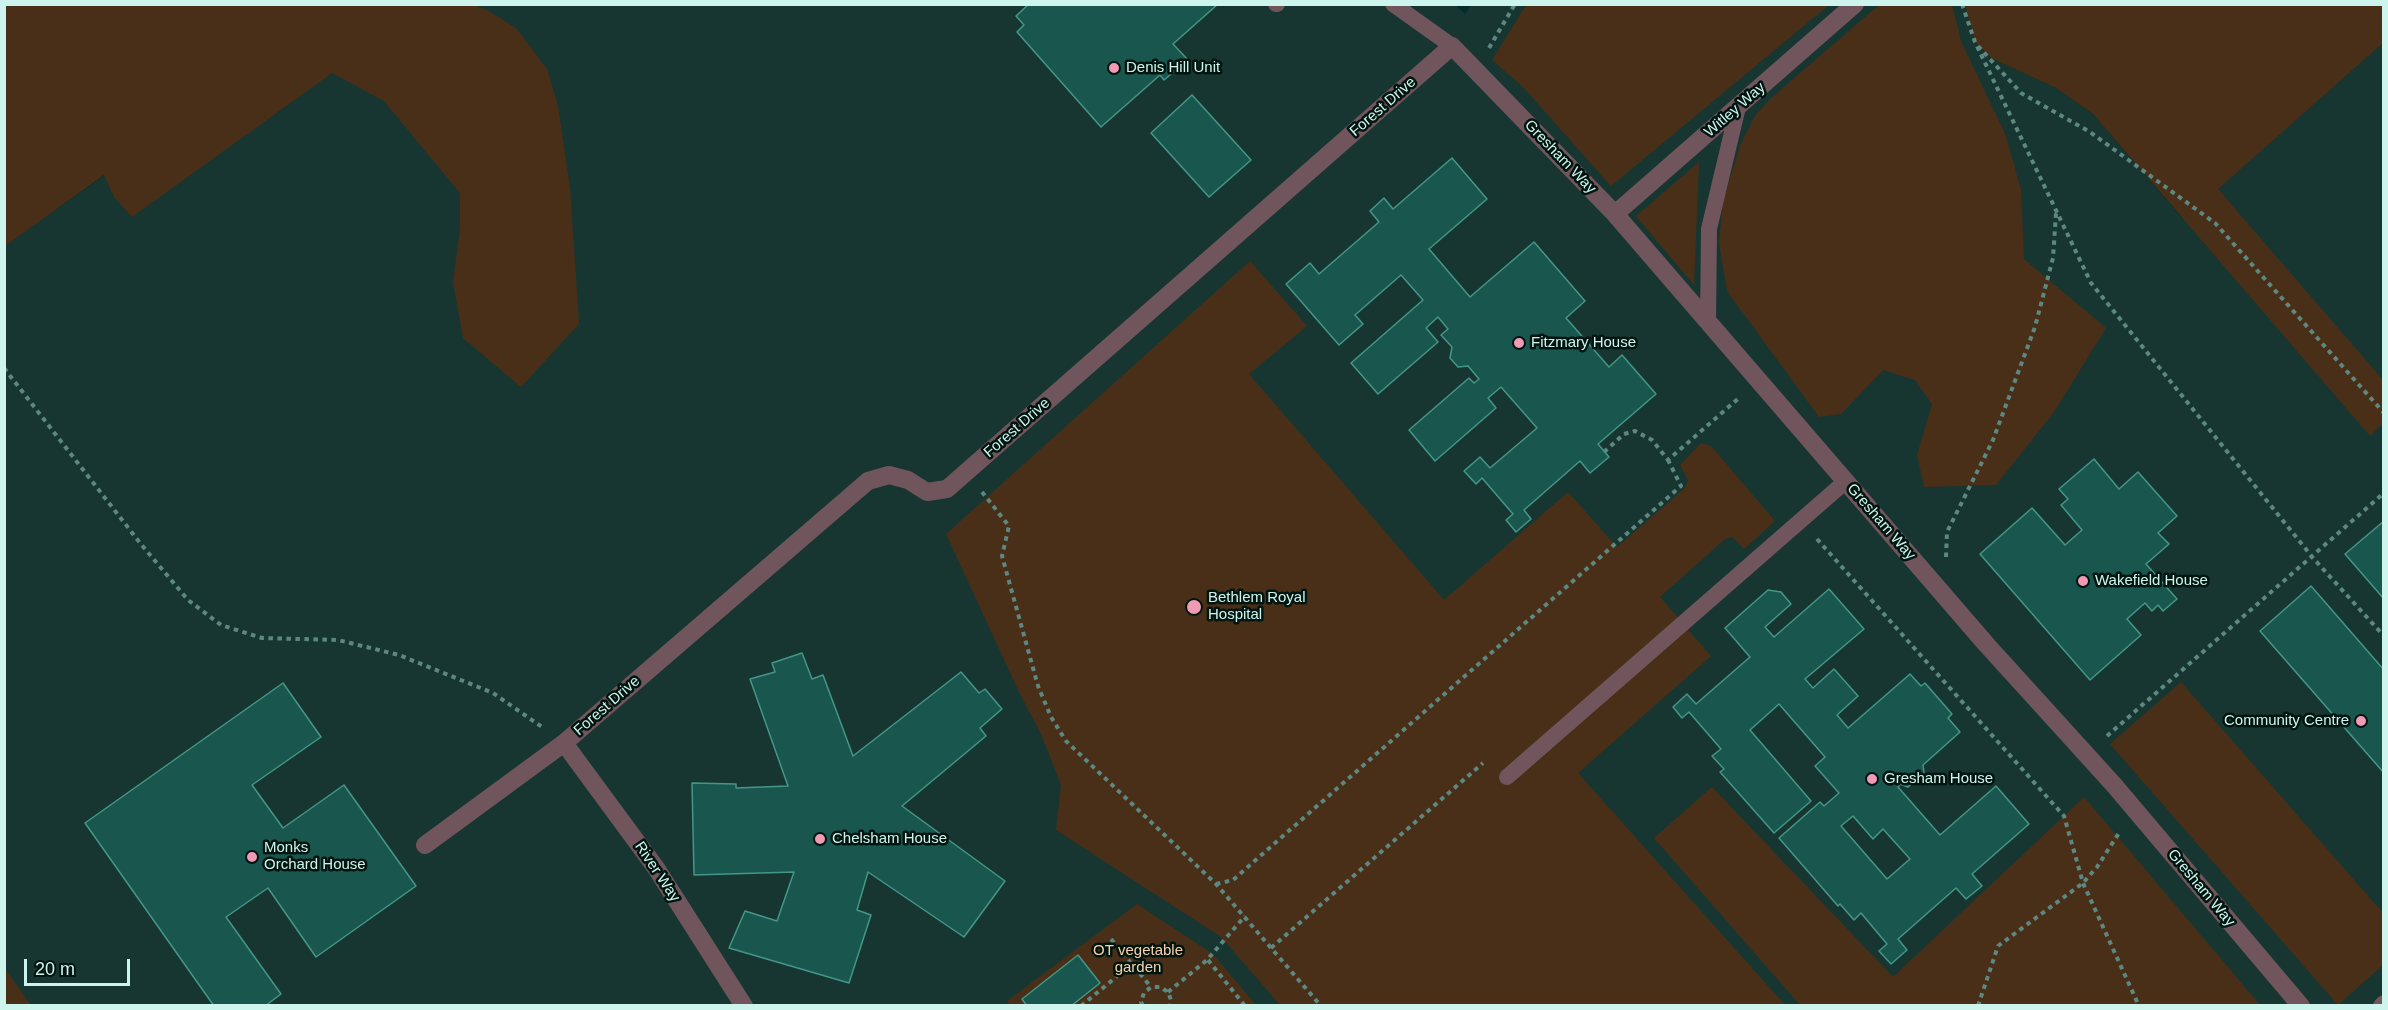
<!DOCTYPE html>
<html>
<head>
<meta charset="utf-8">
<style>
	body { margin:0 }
	#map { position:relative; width:2388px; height:1010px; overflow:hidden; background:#002e28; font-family:Helvetica,sans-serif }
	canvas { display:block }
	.frame { position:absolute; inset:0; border:6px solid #cef5ed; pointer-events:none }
	.scale { position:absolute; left:24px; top:959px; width:106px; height:27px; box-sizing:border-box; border:3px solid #cef5ed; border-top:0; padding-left:8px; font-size:18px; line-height:21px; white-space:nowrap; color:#cef5ed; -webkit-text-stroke:4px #001410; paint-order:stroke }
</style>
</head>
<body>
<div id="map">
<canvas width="2388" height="1010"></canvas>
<div class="frame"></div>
<div class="scale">20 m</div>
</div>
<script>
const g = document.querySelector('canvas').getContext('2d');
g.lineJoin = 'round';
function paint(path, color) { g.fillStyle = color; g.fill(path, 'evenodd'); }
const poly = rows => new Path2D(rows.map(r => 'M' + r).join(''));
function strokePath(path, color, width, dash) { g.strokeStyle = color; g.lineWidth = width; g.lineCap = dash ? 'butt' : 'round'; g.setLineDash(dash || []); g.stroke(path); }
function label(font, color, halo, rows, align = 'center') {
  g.font = font + ' Helvetica,sans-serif'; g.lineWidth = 5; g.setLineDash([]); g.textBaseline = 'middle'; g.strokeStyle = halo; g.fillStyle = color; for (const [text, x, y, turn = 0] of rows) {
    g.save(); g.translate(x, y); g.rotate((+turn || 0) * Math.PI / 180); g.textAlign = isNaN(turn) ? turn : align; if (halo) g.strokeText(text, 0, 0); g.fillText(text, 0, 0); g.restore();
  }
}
paint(poly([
	[1454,4,1465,14,1472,4,1965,5,1975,42,1991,58,2056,88,2093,114,2181,217,2217,189,2383,43,2383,1005,31,1005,4,969,4,246,105,175,114,197,417,5]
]), '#183631');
paint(poly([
	[5,4,471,4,487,10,516,28,547,69,558,106,570,188,579,324,521,387,463,338,453,282,460,229,460,193,384,101,332,73,132,217,114,197,104,175,5,246],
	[1526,5,1526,4,1829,5,1611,186,1523,87,1492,60],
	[1879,5,1952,5,1961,41,2006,136,2021,190,2024,259,2106,328,2054,412,1996,485,1924,487,1917,455,1932,404,1915,380,1883,370,1841,414,1819,417,1727,291,1719,243,1723,201,1741,143,1755,116,1770,99],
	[1965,5,2383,5,2383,43,2218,189,2383,380,2383,423,2370,436,2093,114,2056,88,1991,58,1975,42],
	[1699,162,1694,285,1636,216],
	[1250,261,1307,326,1249,374,1444,600,1568,492,1617,547,1685,488,1688,480,1680,465,1701,443,1711,446,1775,521,1744,549,1733,537,1725,539,1660,597,1711,656,1578,773,1785,1005,1280,1005,1221,937,1056,830,1061,785,1041,734,1020,694,946,534],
	[2181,682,2383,913,2383,965,2338,1005,2110,744],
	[1712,787,1893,977,2084,797,2260,1005,1800,1005,1654,838],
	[1137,904,1213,954,1256,1005,1011,1006,1007,1001],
	[4,969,5,969,31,1005,5,1005]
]), '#492f17');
const building = poly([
	[1029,4,1218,4,1173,44,1188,60,1164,80,1160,75,1101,127,1017,32,1024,25,1016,16,1029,4],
	[1192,95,1251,160,1209,197,1151,133,1192,95],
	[1452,158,1487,199,1429,249,1470,297,1534,242,1585,301,1566,318,1609,367,1622,355,1656,394,1598,444,1609,457,1590,473,1580,461,1524,510,1531,519,1516,532,1506,520,1513,514,1482,478,1476,484,1464,471,1480,457,1490,468,1537,428,1501,387,1488,398,1496,408,1435,461,1409,430,1469,378,1474,383,1479,379,1468,366,1458,367,1450,358,1452,347,1441,335,1448,329,1438,317,1426,328,1438,342,1378,394,1351,363,1423,300,1401,275,1355,315,1363,324,1339,345,1286,284,1310,263,1319,274,1379,222,1370,211,1384,198,1393,209,1452,158],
	[2094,459,2119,489,2138,472,2177,516,2158,533,2169,544,2146,564,2177,599,2163,611,2158,605,2152,611,2145,603,2127,619,2141,635,2090,680,1980,554,2032,508,2065,545,2082,530,2061,505,2068,499,2059,489,2094,459],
	[2384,521,2384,599,2345,554,2384,521],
	[2311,586,2384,670,2384,773,2260,631,2311,586],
	[1829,589,1864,629,1805,679,1813,688,1834,669,1858,696,1837,715,1848,728,1910,674,1921,686,1925,683,1952,714,1948,718,1960,732,1923,765,1924,773,1908,787,1900,784,1898,787,1940,835,1996,786,2029,824,1972,874,1982,886,1966,899,1956,888,1898,939,1907,950,1891,964,1879,951,1887,944,1861,913,1854,920,1840,904,1838,906,1779,838,1820,802,1824,806,1839,793,1815,766,1825,757,1779,704,1750,730,1811,801,1774,833,1720,772,1724,769,1712,756,1721,749,1689,712,1682,718,1673,707,1687,694,1696,704,1750,657,1725,628,1768,590,1781,592,1791,604,1765,627,1774,637,1829,589],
	[1853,816,1873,839,1883,829,1910,859,1887,879,1841,826,1853,816],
	[802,653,812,679,823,675,853,756,961,672,979,693,985,689,1002,709,980,728,986,736,902,806,1005,881,964,937,868,872,857,910,871,915,849,983,729,948,745,911,777,921,794,872,694,875,692,783,736,784,736,788,788,786,750,679,775,672,772,663,802,653],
	[283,683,321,737,252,785,283,828,344,785,416,886,316,957,268,888,226,917,281,994,265,1006,214,1006,85,823,283,683],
	[1078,955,1100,983,1071,1006,1027,1006,1022,999,1078,955]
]);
paint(building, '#19574e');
strokePath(building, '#449688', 1.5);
strokePath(poly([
	[1962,4,1975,42,2091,283,2313,558,2384,636],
	[1978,46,2021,93,2090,132,2215,223,2384,413],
	[1489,48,1515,4],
	[4,368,140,543,188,600,221,625,262,638,338,640,399,655,493,693,542,727],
	[1604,452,1624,434,1635,431,1652,440,1668,460,1740,397],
	[982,492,1009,526,1002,556,1038,686,1051,717,1066,741,1216,884,1321,1006],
	[1817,539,2064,816,2083,883,2139,1006],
	[1946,557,1947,532,1993,440,2035,327,2053,258,2056,213],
	[2107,736,2384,493],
	[1216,884,1233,880,1681,486,1668,460],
	[1111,939,1151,987],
	[1271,948,1483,763],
	[1208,960,1245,1006],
	[1168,992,1207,960,1245,916],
	[1081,1006,1132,964],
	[1143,1006,1141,1002,1144,993,1151,987,1160,987,1168,992,1171,1000,1170,1006],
	[1978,1006,1998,946,2083,883,2097,867,2119,833]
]), '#5d8881', 4, [4.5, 4.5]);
strokePath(poly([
	[1276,4,1277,4],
	[1393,4,1452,46],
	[1708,322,1709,229,1738,107],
	[1507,777,1846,481]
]), '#70555c', 16);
strokePath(poly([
	[1615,214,1855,4],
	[564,743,656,868,744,1006],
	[425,845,564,743,868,481,889,475,908,480,927,492,947,489,1452,46,1615,214,1986,644,2114,785,2301,1006],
	[2382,1006,2384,1004]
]), '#70555c', 18);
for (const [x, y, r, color] of [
	[1114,68,6,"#f19ab3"],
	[1519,343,6,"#f19ab3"],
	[2083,581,6,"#f19ab3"],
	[1194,607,8,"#f19ab3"],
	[2361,721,6,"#f19ab3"],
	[1872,779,6,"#f19ab3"],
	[820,839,6,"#f19ab3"],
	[252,857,6,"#f19ab3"]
]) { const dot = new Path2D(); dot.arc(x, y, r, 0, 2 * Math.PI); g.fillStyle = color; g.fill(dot); strokePath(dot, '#001410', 2); }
label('15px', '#cef5ed', '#001410', [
	["Denis Hill Unit",1126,68],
	["Fitzmary House",1531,343],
	["Wakefield House",2095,581],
	["Bethlem Royal",1208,598],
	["Hospital",1208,615],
	["Community Centre",2349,721,"right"],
	["Gresham House",1884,779],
	["Chelsham House",832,839],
	["Monks",264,848],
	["Orchard House",264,865]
], 'left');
label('15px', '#cef5ed', '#001410', [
	["Forest Drive",1383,107,-41],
	["Witley Way",1735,110,-41],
	["Gresham Way",1560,157,46],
	["Forest Drive",1017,428,-41],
	["Gresham Way",1881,522,49],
	["Forest Drive",607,706,-41],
	["River Way",657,872,56],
	["Gresham Way",2201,888,50]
]);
label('15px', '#fad0ad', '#001410', [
	["OT vegetable",1138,951],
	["garden",1138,968]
]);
</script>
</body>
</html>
